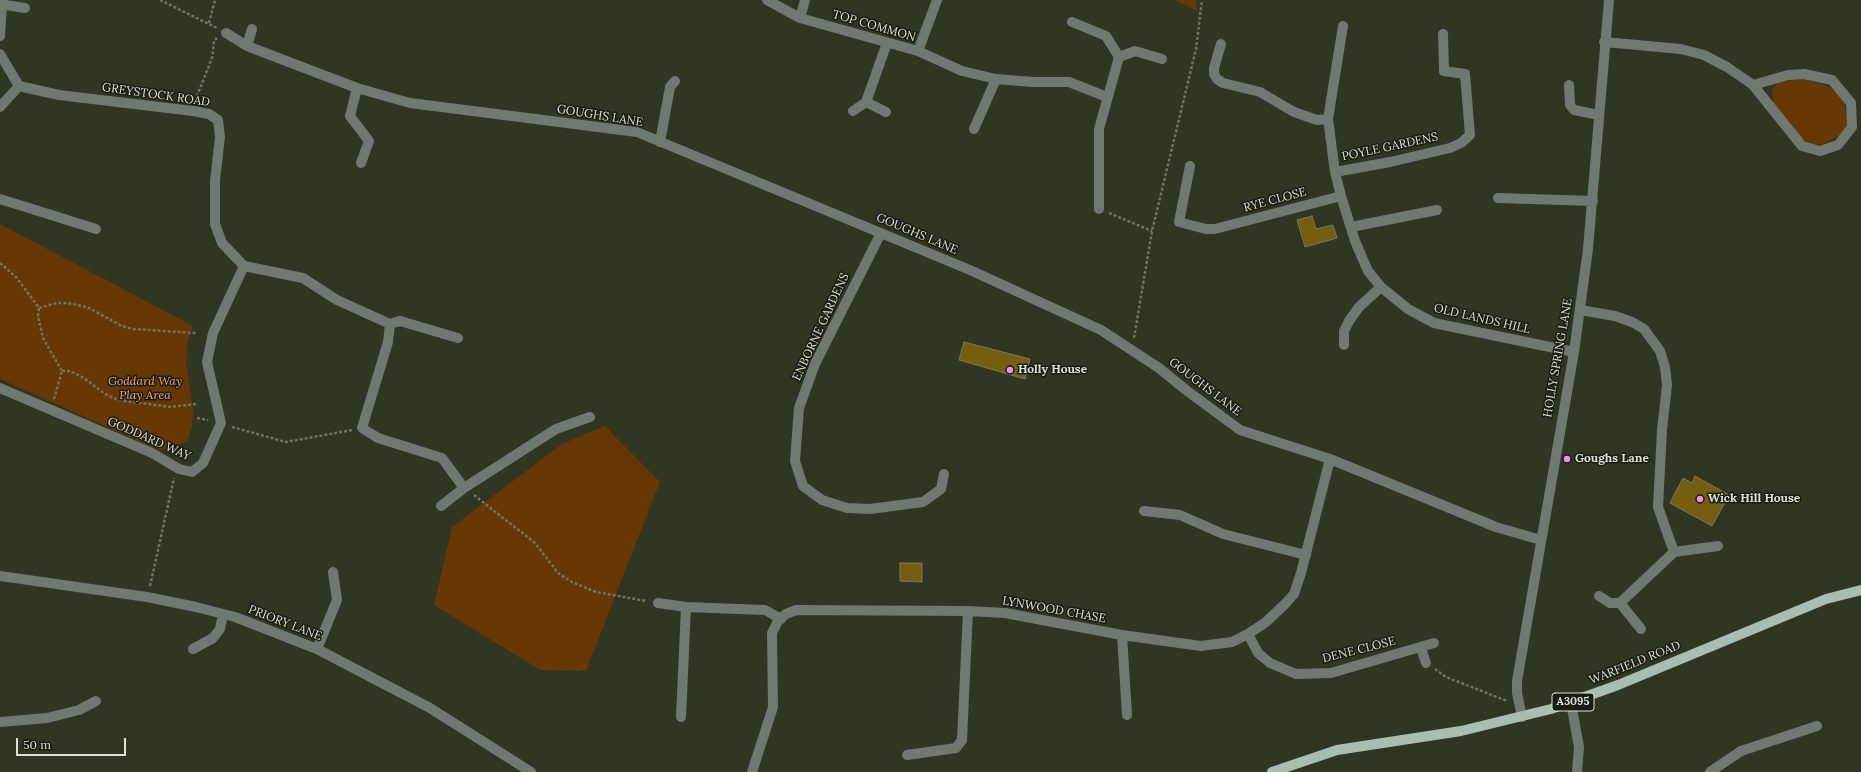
<!DOCTYPE html>
<html>
<head>
<meta charset="utf-8">
<style>
	body { margin:0 }
	#map { position:relative; width:1861px; height:772px; overflow:hidden; background:#2f3622; font-family:Lora,serif }
	canvas { display:block }
	.scale { position:absolute; left:16px; top:738px; width:110px; height:18px; box-sizing:border-box; border:2px solid #dce1d4; border-top:0; padding-left:5px; font-size:12px; line-height:14px; white-space:nowrap; color:#dce1d4; -webkit-text-stroke:3px #191c13; paint-order:stroke }
</style>
</head>
<body>
<div id="map">
<canvas width="1861" height="772"></canvas>
<div class="scale">50 m</div>
</div>
<script>
const g = document.querySelector('canvas').getContext('2d');
g.lineJoin = 'round';
function paint(path, color) { g.fillStyle = color; g.fill(path, 'evenodd'); }
const poly = rows => new Path2D(rows.map(r => 'M' + r).join(''));
function strokePath(path, color, width, dash) { g.strokeStyle = color; g.lineWidth = width; g.lineCap = dash ? 'butt' : 'round'; g.setLineDash(dash || []); g.stroke(path); }
function label(font, color, halo, rows, align = 'center') {
  g.font = font + ' Lora,serif'; g.lineWidth = 3; g.setLineDash([]); g.textBaseline = 'middle'; g.strokeStyle = halo; g.fillStyle = color; for (const [text, x, y, turn = 0] of rows) {
    g.save(); g.translate(x, y); g.rotate((+turn || 0) * Math.PI / 180); g.textAlign = isNaN(turn) ? turn : align; if (halo) g.strokeText(text, 0, 0); g.fillText(text, 0, 0); g.restore();
  }
}
paint(poly([
	[1175,0,1196,0,1197,11],
	[1803,79,1830,87,1843,98,1848,123,1840,135,1822,145,1808,144,1796,134,1773,105,1772,91,1778,82],
	[0,224,193,326,187,344,186,363,193,410,192,427,188,440,176,447,159,450,0,379],
	[605,426,660,482,586,671,540,670,434,605,452,527,562,444]
]), '#673704');
const building = poly([
	[1312,216,1316,229,1333,225,1337,238,1305,247,1297,220,1312,216],
	[964,342,1030,359,1025,379,959,360,964,342],
	[1695,476,1729,495,1712,526,1670,503,1683,478,1692,483,1695,476],
	[900,563,922,563,922,582,900,581,900,563]
]);
paint(building, '#755e0d');
strokePath(building, '#7f7760', 1);
strokePath(poly([
	[160,0,217,28],
	[209,23,215,0],
	[195,101,212,58,214,41,217,38],
	[1109,213,1152,231],
	[0,263,17,278,39,308,38,316,43,338,62,371],
	[39,308,57,303,67,303,87,307,122,326,133,329,196,333],
	[1134,338,1152,231,1196,49,1202,0],
	[62,371,70,371,84,378,105,394,118,400,170,407,196,404],
	[54,399,62,371],
	[197,418,208,420],
	[232,427,286,442,352,430],
	[474,495,535,543,558,573,572,582,596,592,646,601],
	[150,586,174,478],
	[1435,669,1446,677,1507,701]
]), '#6e7463', 2.5, [3, 2]);
strokePath(poly([
	[767,0,800,18,918,51,962,71,996,79,1033,82,1069,82,1107,97],
	[0,4,25,8],
	[800,18,805,0],
	[1072,22,1106,36,1119,57,1099,129,1099,209],
	[1343,26,1328,119,1335,172,1341,196,1355,241,1368,271,1381,287,1408,309,1434,323,1574,352],
	[226,33,247,46,357,88,410,103,637,132,970,270,1101,330,1159,368,1186,390,1240,430,1330,459,1496,527,1541,540],
	[0,36,2,5],
	[1604,42,1681,49,1704,55,1727,67,1753,85,1788,75,1804,74,1832,80,1851,103,1852,127,1838,145,1820,151,1802,146,1753,85],
	[1221,44,1214,68,1214,74,1217,79,1223,83,1260,92,1294,112,1317,120,1328,119],
	[247,46,252,29],
	[918,51,937,0],
	[0,54,19,86,59,95,193,111,209,114,218,120,220,137,215,181,215,224,222,243,244,266],
	[1119,57,1135,51,1162,59],
	[1569,85,1570,105,1574,110,1599,115],
	[357,88,350,116,369,141,361,163],
	[866,102,886,112],
	[0,107,19,86],
	[853,111,866,102,887,43],
	[974,129,996,79],
	[660,142,670,87,675,81],
	[1190,166,1179,222,1206,229,1215,229,1341,196],
	[1335,172,1390,162,1450,148,1461,143,1470,135,1465,74,1444,71,1443,34],
	[1498,198,1593,201],
	[0,199,96,229],
	[1351,227,1437,210],
	[881,233,815,364,799,408,795,461,803,486,822,500,847,508,870,509,923,502,941,489,944,474],
	[244,266,303,278,337,300,390,324,388,342,362,428,378,438,442,458,464,488],
	[1580,310,1615,316,1632,322,1644,329,1660,351,1665,367,1667,385,1662,430,1658,507,1674,552],
	[390,324,400,321,458,338],
	[1344,345,1344,331,1349,321,1359,307,1381,287],
	[0,388,152,453,179,469,192,472,203,463,221,423,207,362,213,333,244,266],
	[441,506,464,488,556,429,590,417],
	[1144,511,1180,515,1223,534,1306,555],
	[0,576,147,597,196,607,235,617,317,649,430,708,531,772],
	[1599,596,1610,603,1620,603],
	[658,603,686,607,765,610,781,619],
	[1620,603,1674,552,1718,546],
	[1620,603,1641,629],
	[1248,634,1258,653,1270,663,1296,674,1331,673,1434,643],
	[1122,635,1127,715],
	[1421,648,1426,663],
	[193,649,213,638,220,629,223,614],
	[317,649,337,600,333,572],
	[1571,703,1579,747,1577,772],
	[681,717,686,607],
	[1522,717,1517,693,1517,681,1574,352,1588,249,1609,0],
	[0,722,47,718,79,710,96,701],
	[907,755,956,748,962,740,968,611],
	[752,772,773,707,772,633,778,621,786,614,796,610,968,611,1005,613,1122,635,1201,646,1232,642,1248,634,1266,622,1285,604,1294,594,1301,573,1330,459],
	[1710,772,1741,751,1817,726]
]), '#6f7972', 10);
strokePath(poly([
	[1272,772,1337,750,1461,731,1551,709,1618,685,1826,599,1861,590]
]), '#a9beb0', 10);
for (const [x, y, r, color] of [
	[1010,370,4,"#eb8dfc"],
	[1567,459,4,"#eb8dfc"],
	[1700,499,4,"#eb8dfc"]
]) { const dot = new Path2D(); dot.arc(x, y, r, 0, 2 * Math.PI); g.fillStyle = color; g.fill(dot); strokePath(dot, '#191c13', 1.5); }
for (const [x, y, w] of [
	[1573,702,42]
]) { const box = new Path2D(); box.roundRect(x - w / 2, y - 9, w, 18, 3); g.fillStyle = '#191c13'; g.fill(box); strokePath(box, '#dce1d4', 1); }
label('bold 11px', '#dce1d4', null, [
	["A3095",1573,702]
]);
label('12px', '#dce1d4', '#191c13', [
	["TOP COMMON",874,26,16],
	["GREYSTOCK ROAD",156,95,8],
	["GOUGHS LANE",600,116,9],
	["POYLE GARDENS",1390,147,-12],
	["RYE CLOSE",1275,200,-15],
	["GOUGHS LANE",917,234,23],
	["OLD LANDS HILL",1482,319,13],
	["ENBORNE GARDENS",821,327,-65],
	["HOLLY SPRING LANE",1558,358,-80],
	["GOUGHS LANE",1205,387,37],
	["GODDARD WAY",149,439,24],
	["LYNWOOD CHASE",1054,610,10],
	["PRIORY LANE",285,623,21],
	["DENE CLOSE",1359,650,-14],
	["WARFIELD ROAD",1635,663,-22]
]);
label('bold 12px', '#dce1d4', '#191c13', [
	["Holly House",1018,370],
	["Goughs Lane",1575,459],
	["Wick Hill House",1708,499]
], 'left');
label('italic 12px', '#f7aa6c', '#191c13', [
	["Goddard Way",145,382],
	["Play Area",145,396]
]);
</script>
</body>
</html>
